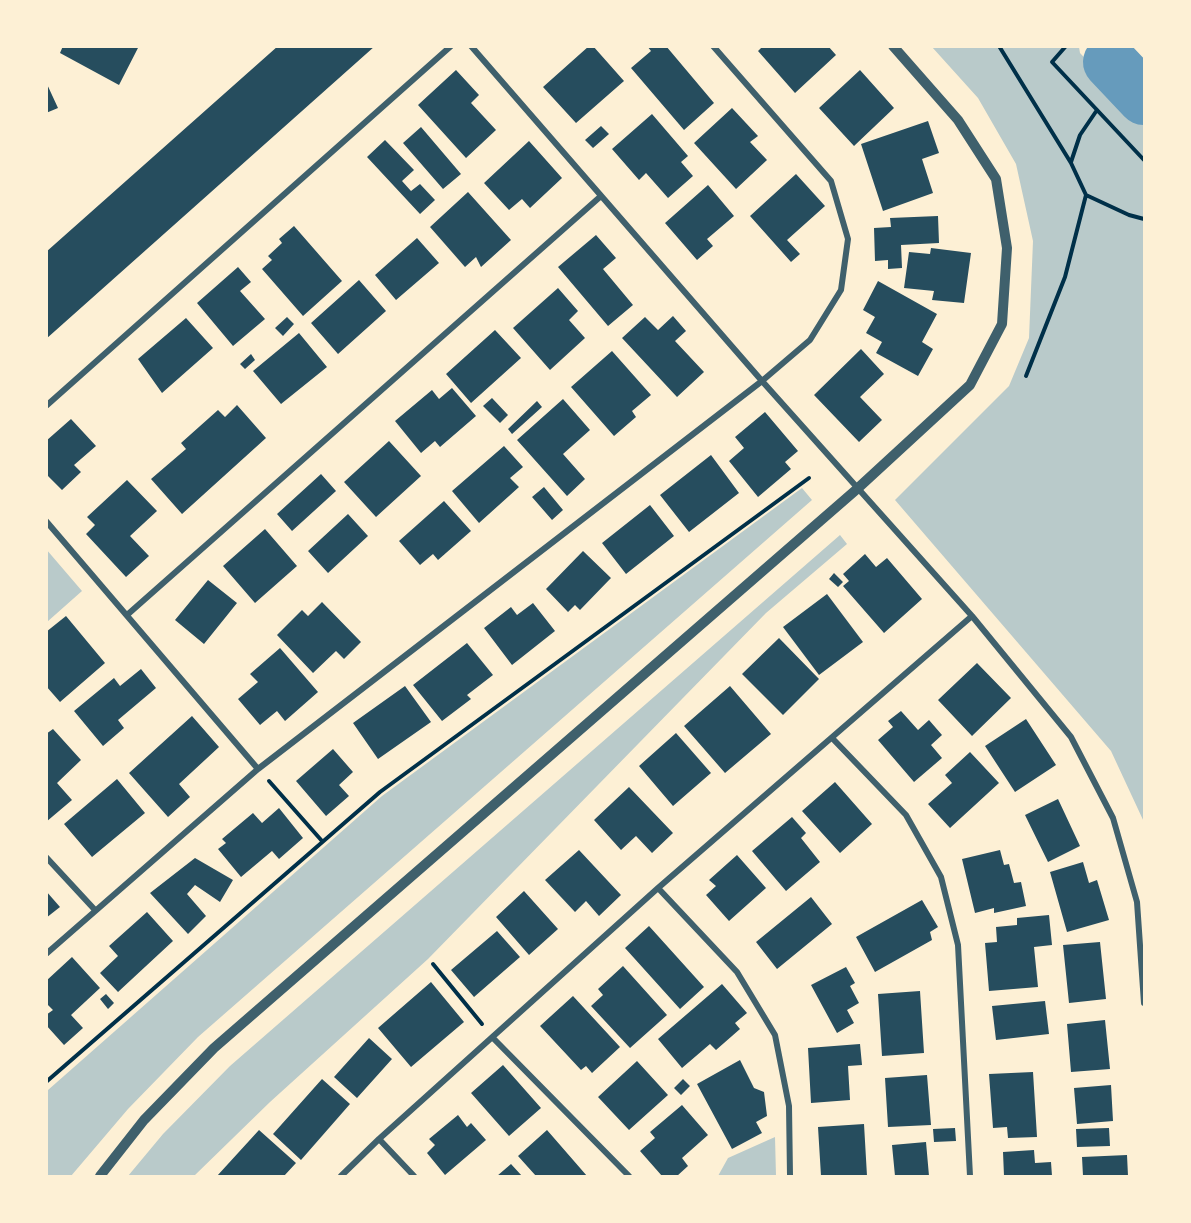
<!DOCTYPE html>
<html>
<head>
<meta charset="utf-8">
<style>
	body { margin:0 }
	#map { position:relative; width:1191px; height:1223px; overflow:hidden; background:#fdf0d5; font-family:Montserrat,sans-serif }
	canvas { display:block }
	.frame { position:absolute; inset:0; border:48px solid #fdf0d5; pointer-events:none }
</style>
</head>
<body>
<div id="map">
<canvas width="1191" height="1223"></canvas>
<div class="frame"></div>
</div>
<script>
const g = document.querySelector('canvas').getContext('2d');
g.lineJoin = 'round';
function paint(path, color) { g.fillStyle = color; g.fill(path, 'evenodd'); }
const poly = rows => new Path2D(rows.map(r => 'M' + r).join(''));
function strokePath(path, color, width, dash) { g.strokeStyle = color; g.lineWidth = width; g.lineCap = dash ? 'butt' : 'round'; g.setLineDash(dash || []); g.stroke(path); }
paint(poly([
	[932,47,1079,47,1080,53,1144,121,1144,822,1111,751,895,500,1009,386,1029,338,1033,241,1016,164,978,98],
	[802,488,812,500,198,1037,128,1109,71,1176,47,1176,46,1093,48,1090,382,796],
	[840,535,847,544,766,613,428,959,270,1102,194,1176,128,1176,163,1134,230,1066],
	[46,549,82,591,47,622,46,622],
	[775,1137,776,1176,718,1176,728,1158]
]), '#b9caca');
strokePath(poly([
	[1110,62,1144,98]
]), '#669bbc', 54);
paint(poly([
	[63,46,139,46,119,85,60,53],
	[278,46,375,46,46,339,46,252],
	[589,46,593,46,624,81,576,123,543,87],
	[647,46,666,46,714,103,684,130,631,68,651,51],
	[763,46,828,46,836,55,795,93,758,51],
	[456,70,479,95,471,103,496,130,466,158,418,105],
	[860,70,894,108,854,146,819,108],
	[46,82,58,108,46,113],
	[732,108,758,136,750,142,767,160,736,189,694,143],
	[652,114,688,156,681,162,693,176,668,198,646,173,639,180,612,149],
	[928,121,939,153,922,159,933,193,883,211,861,144],
	[601,126,609,134,593,148,585,140],
	[421,127,461,174,443,189,403,143],
	[385,140,414,170,402,181,411,191,420,184,435,200,420,214,367,157],
	[529,141,562,178,530,208,522,199,509,210,484,183],
	[796,174,825,206,787,240,800,254,791,262,750,216],
	[708,185,734,216,707,239,713,246,697,260,665,223],
	[468,192,511,240,481,267,476,257,465,267,430,227],
	[938,216,939,243,901,245,902,268,888,269,888,260,875,261,874,228,891,227,890,218],
	[294,226,342,281,303,316,262,269,272,260,268,256,282,243,279,239],
	[596,235,616,258,603,269,633,305,608,326,558,267],
	[417,238,439,263,396,300,375,275],
	[931,248,971,253,964,303,932,300,934,291,904,288,909,252,930,254],
	[238,267,251,282,240,291,265,319,233,346,197,303],
	[359,280,386,311,338,354,311,323],
	[878,281,937,314,922,342,933,349,918,376,876,353,882,342,866,333,875,317,863,310],
	[558,288,578,311,569,320,585,338,550,370,513,328],
	[673,316,686,331,675,341,704,372,677,397,622,338,645,317,658,330],
	[287,317,294,324,283,336,275,328],
	[186,318,213,348,162,393,138,359],
	[495,330,521,358,471,403,446,374],
	[299,333,327,367,281,404,253,371],
	[861,349,884,374,860,397,882,420,859,442,814,395],
	[612,351,651,395,632,411,636,417,614,436,571,387],
	[251,354,255,360,245,369,240,364],
	[452,388,476,416,440,447,435,441,421,453,395,421,432,390,439,399],
	[492,398,508,415,500,423,483,406],
	[563,399,590,430,563,454,585,479,567,496,517,440],
	[537,401,542,407,512,434,508,429],
	[237,405,266,438,182,514,151,479,186,449,181,443,218,410,225,417],
	[765,412,798,451,785,462,791,469,758,497,729,461,744,448,735,437],
	[71,419,96,446,74,465,81,472,62,490,48,476,46,477,46,441],
	[389,441,421,476,376,517,344,482],
	[504,446,523,467,510,478,519,487,479,523,452,491],
	[711,455,739,493,689,532,660,495],
	[321,474,336,491,292,531,277,514],
	[127,480,157,511,130,536,149,556,126,577,86,534,95,525,87,517],
	[544,487,563,510,552,520,532,497],
	[444,501,471,531,438,560,433,554,420,565,399,541],
	[650,505,674,536,626,574,602,543],
	[348,514,368,536,328,573,308,551],
	[265,529,297,566,255,603,223,566],
	[583,551,611,578,580,610,575,605,568,612,546,589],
	[865,554,876,567,887,558,922,599,884,633,843,586,849,581,843,574],
	[834,573,843,582,838,587,829,579],
	[208,580,237,603,204,644,175,620],
	[827,594,863,642,819,675,783,627],
	[322,602,361,642,344,659,336,651,313,673,277,635,302,610,308,616],
	[533,603,555,631,512,665,484,628,511,607,517,615],
	[66,616,105,663,60,702,46,686,46,632],
	[779,638,819,679,783,715,742,674],
	[467,643,493,675,467,695,471,699,442,721,413,685],
	[280,648,318,692,285,721,277,711,260,725,238,699,258,682,250,674],
	[977,663,1011,698,972,736,938,700],
	[141,669,156,688,118,720,124,728,103,746,74,711,114,678,120,686],
	[405,686,431,722,378,759,353,723],
	[730,686,771,734,725,773,684,726],
	[901,711,918,730,929,720,942,735,931,745,942,758,914,782,878,740,893,727,888,721],
	[192,716,219,747,179,784,190,797,168,817,129,773],
	[1026,719,1056,765,1015,792,985,746],
	[53,729,81,760,57,783,72,800,46,822,46,734],
	[676,733,711,773,673,806,639,766],
	[333,749,353,772,339,785,349,796,326,816,296,781],
	[970,752,999,783,950,828,928,804,952,783,945,775],
	[117,779,145,813,92,857,64,824],
	[835,782,872,824,840,853,802,811],
	[629,787,673,833,652,853,636,836,621,850,594,820],
	[1058,799,1080,846,1048,862,1025,815],
	[279,808,303,838,279,859,272,851,241,877,218,849,226,843,222,839,253,813,262,823],
	[792,817,806,833,801,838,820,862,786,891,752,851],
	[579,850,621,895,599,916,586,901,575,912,545,880],
	[1000,850,1004,865,1009,864,1014,883,1021,882,1026,906,994,913,994,908,975,913,962,859],
	[737,855,766,888,729,921,706,895,716,886,709,880],
	[195,858,233,880,220,902,195,885,187,894,206,916,188,934,150,893],
	[1083,862,1089,883,1097,880,1109,920,1067,932,1050,872],
	[46,891,60,907,46,918],
	[524,891,558,929,529,955,496,917],
	[811,897,832,924,777,969,756,942],
	[922,900,938,927,930,932,932,940,875,972,856,937],
	[147,912,173,941,118,992,100,973,118,956,109,946],
	[1049,915,1052,945,1034,947,1038,987,989,991,985,943,997,942,996,927,1017,925,1017,918],
	[649,926,704,987,680,1009,625,948],
	[497,931,520,957,474,997,451,970],
	[1100,942,1106,999,1069,1003,1063,945],
	[72,957,100,988,71,1015,83,1028,64,1045,46,1025,46,1015,53,1010,46,1003,46,981],
	[623,966,667,1015,630,1048,591,1006,603,995,598,989],
	[846,967,855,983,850,986,859,1003,847,1010,854,1023,837,1033,811,985],
	[431,982,464,1022,411,1067,378,1028],
	[722,984,747,1013,735,1023,740,1029,716,1050,710,1044,682,1068,658,1039],
	[920,991,924,1053,882,1056,878,994],
	[106,994,114,1003,108,1009,100,999],
	[573,996,620,1047,592,1073,586,1066,581,1070,540,1026],
	[1045,1001,1049,1034,996,1040,992,1006],
	[1105,1020,1110,1069,1071,1072,1067,1024],
	[369,1038,392,1059,357,1098,334,1077],
	[860,1044,862,1065,848,1066,850,1100,811,1103,808,1048],
	[740,1060,754,1088,764,1092,767,1116,756,1122,762,1133,732,1149,697,1084],
	[637,1061,668,1095,629,1130,598,1097],
	[503,1065,541,1108,509,1136,471,1093],
	[1033,1072,1037,1137,1008,1138,1007,1127,993,1128,989,1074],
	[927,1075,931,1125,888,1127,885,1078],
	[322,1079,350,1104,301,1160,273,1134],
	[683,1079,690,1086,681,1095,674,1088],
	[1111,1085,1113,1121,1077,1124,1074,1088],
	[682,1105,708,1135,682,1158,688,1166,677,1176,662,1176,640,1151,655,1138,650,1132],
	[458,1115,467,1127,471,1123,486,1140,445,1175,427,1153,435,1145,429,1139],
	[864,1124,867,1176,821,1176,818,1127],
	[955,1128,956,1141,934,1142,933,1129],
	[1109,1128,1110,1146,1077,1147,1076,1129],
	[259,1130,296,1163,284,1176,217,1176],
	[547,1130,587,1176,536,1176,518,1156],
	[926,1142,929,1176,895,1176,892,1145],
	[1034,1150,1035,1163,1051,1162,1052,1176,1004,1176,1003,1152],
	[1127,1155,1128,1176,1083,1176,1082,1157],
	[511,1164,522,1176,497,1176]
]), '#264d5e');
strokePath(poly([
	[999,46,1071,163,1086,195,1129,215,1144,219],
	[1066,46,1052,62,1144,160],
	[1071,162,1080,135,1097,110],
	[1026,376,1065,277,1086,195],
	[269,781,322,841],
	[433,964,482,1024],
	[46,1082,380,792,809,478]
]), '#003049', 4);
strokePath(poly([
	[471,46,762,381,972,616,1071,737,1113,818,1137,902,1144,1003],
	[46,406,451,46],
	[46,521,258,769],
	[127,615,601,196],
	[833,739,906,815,941,877,958,945,970,1176],
	[46,857,95,910],
	[658,888,737,972,775,1035,789,1106,790,1176],
	[46,954,258,769,762,381,810,340,841,290,848,239,831,181,713,46],
	[493,1038,629,1176],
	[379,1139,414,1176],
	[341,1176,379,1139,658,888,972,616]
]), '#3f606c', 6);
strokePath(poly([
	[100,1176,144,1120,214,1048,857,489,970,385,1002,324,1007,248,996,179,958,120,893,46]
]), '#3f606c', 10);
</script>
</body>
</html>
